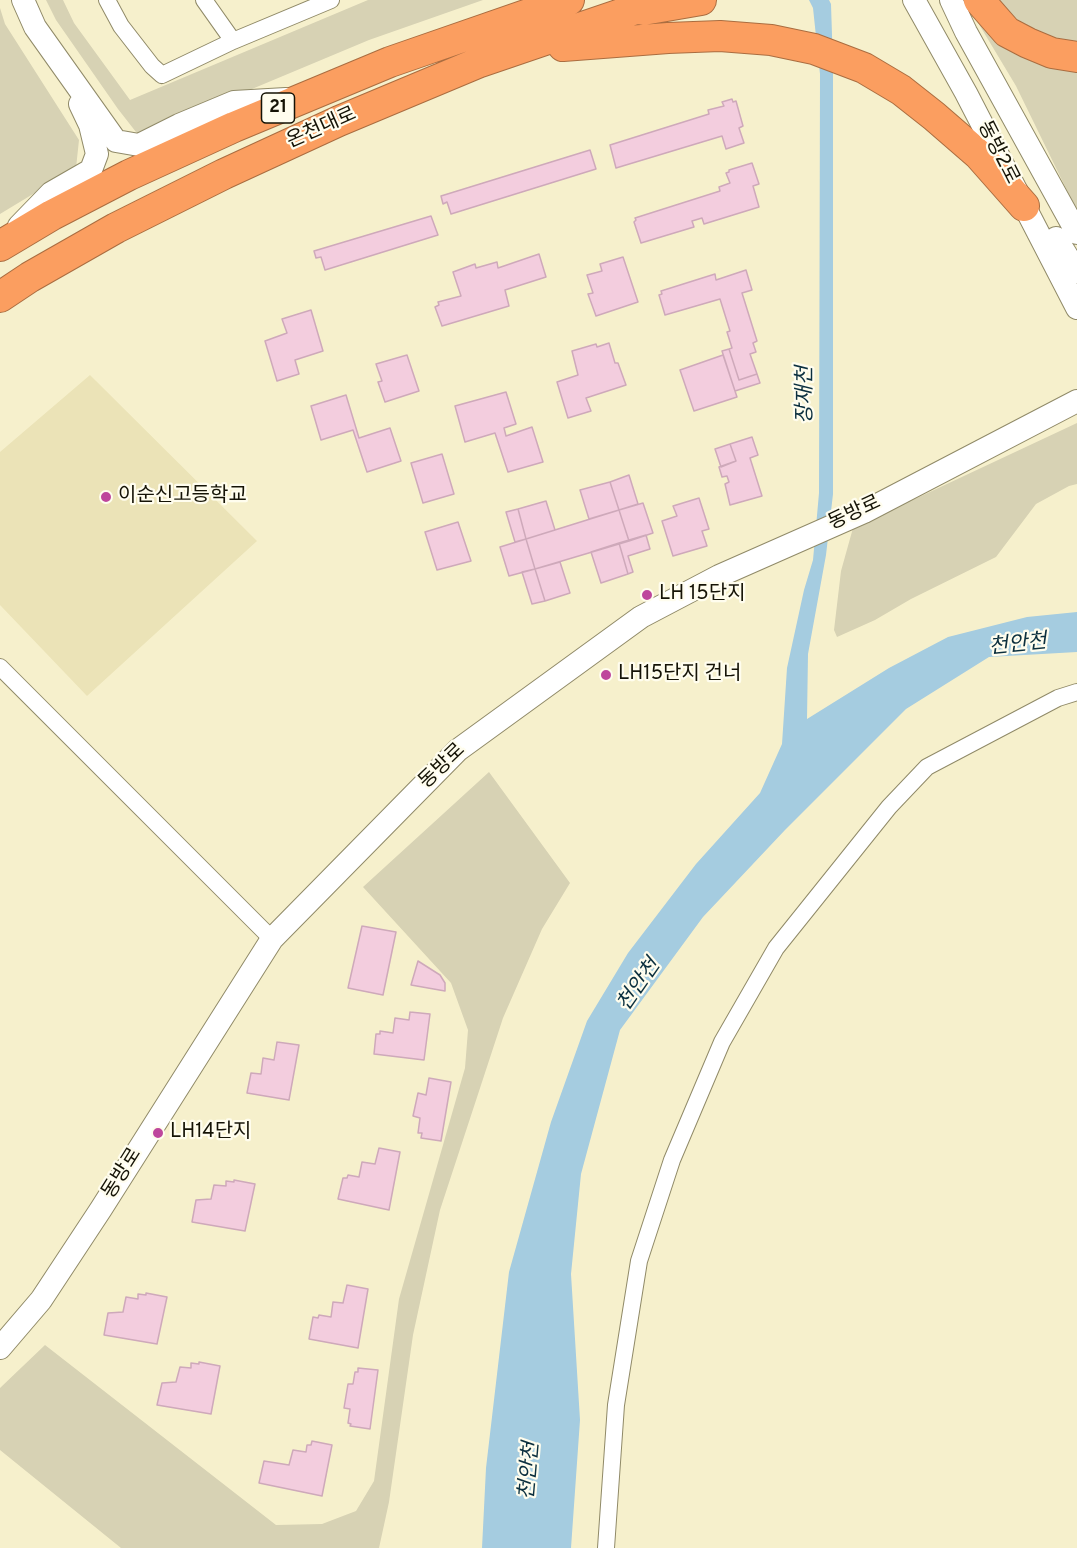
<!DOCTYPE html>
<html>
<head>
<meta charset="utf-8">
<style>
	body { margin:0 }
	canvas { display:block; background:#f6f0cc }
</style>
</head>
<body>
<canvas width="1077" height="1548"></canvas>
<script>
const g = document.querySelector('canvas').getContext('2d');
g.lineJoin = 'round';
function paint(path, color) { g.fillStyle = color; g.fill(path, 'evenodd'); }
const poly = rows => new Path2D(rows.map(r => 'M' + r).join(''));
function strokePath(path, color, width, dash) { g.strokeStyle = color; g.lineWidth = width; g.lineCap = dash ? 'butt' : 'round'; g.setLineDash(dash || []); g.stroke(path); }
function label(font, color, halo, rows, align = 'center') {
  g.font = font + ' Overpass,"Noto Sans KR",sans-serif'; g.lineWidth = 4.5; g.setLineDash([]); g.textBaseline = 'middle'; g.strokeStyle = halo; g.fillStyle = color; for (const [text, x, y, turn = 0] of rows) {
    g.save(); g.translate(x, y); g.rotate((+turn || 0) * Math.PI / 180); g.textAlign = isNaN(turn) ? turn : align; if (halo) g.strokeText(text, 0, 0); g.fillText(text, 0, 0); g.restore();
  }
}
paint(poly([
	[90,375,257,541,87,696,0,605,0,452]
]), '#ebe3b7');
paint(poly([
	[46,0,63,0,74,23,130,100,368,0,483,0,369,40,142,135,136,132,118,109,56,20],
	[988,0,1077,0,1077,50,1031,36],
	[0,8,5,24,79,140,76,168,0,214],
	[971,11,1077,65,1077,211,1016,86],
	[1077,423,1077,484,1069,486,1036,504,996,557,911,599,875,620,837,637,834,630,841,571,853,528],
	[489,772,570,883,542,929,503,1018,440,1210,413,1335,389,1502,379,1548,121,1548,0,1450,0,1388,45,1345,276,1525,322,1524,356,1511,374,1481,399,1299,465,1068,468,1030,451,983,363,887]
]), '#d7d2b4');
paint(poly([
	[809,0,829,0,831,4,833,66,833,494,826,555,808,654,807,719,889,668,948,637,1027,617,1077,612,1077,652,989,657,906,709,785,830,703,917,620,1030,581,1174,571,1274,580,1420,571,1548,482,1548,486,1468,509,1272,551,1122,587,1021,628,953,696,864,760,793,782,744,787,668,804,590,813,560,819,493,820,74,813,8]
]), '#a5cce0');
const building = poly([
	[732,99,733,102,736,101,743,126,739,128,744,143,726,149,722,136,616,168,610,145,709,114,708,110,724,106,722,102,732,99],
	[590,150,596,169,451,214,447,202,443,204,441,196,590,150],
	[752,163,759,184,753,186,759,207,704,224,702,218,692,221,694,227,641,243,634,222,636,220,635,218,720,191,719,187,730,183,726,173,729,172,729,170,752,163],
	[431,216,438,235,325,270,321,257,316,258,314,251,431,216],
	[539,254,546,277,505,290,509,306,442,326,435,307,439,305,438,302,461,296,453,272,475,264,476,268,497,262,498,268,539,254],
	[623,257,638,302,596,316,588,294,593,293,587,275,602,271,600,264,623,257],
	[746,270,752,290,742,293,757,341,753,343,756,352,750,354,757,374,739,380,729,349,732,348,727,332,730,331,720,299,665,315,659,295,662,294,661,291,715,274,716,280,746,270],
	[311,310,323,351,295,360,299,374,277,381,265,341,287,333,282,319,311,310],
	[609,343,615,363,618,363,626,385,586,398,591,411,568,418,557,382,578,375,572,351,596,344,597,347,609,343],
	[729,349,739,380,757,374,760,383,735,391,722,351,729,349],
	[407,355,419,391,385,402,378,382,382,381,376,364,407,355],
	[723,355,737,397,694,411,680,370,723,355],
	[506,392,516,424,504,428,506,436,532,427,543,462,508,472,495,433,465,442,455,406,506,392],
	[346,395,359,438,390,428,401,461,367,472,353,430,321,440,311,406,346,395],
	[752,437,758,455,750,458,762,496,730,505,725,484,729,482,727,476,722,477,719,467,736,461,730,444,752,437],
	[730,444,736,461,721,467,715,449,730,444],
	[442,454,454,494,423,503,411,463,442,454],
	[629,475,638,504,619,510,610,482,629,475],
	[610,482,619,510,589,519,580,490,610,482],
	[699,498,709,529,702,531,707,546,673,556,662,521,677,516,673,506,699,498],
	[546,501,555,530,526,539,518,509,546,501],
	[643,503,653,533,629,541,619,510,643,503],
	[518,509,526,539,515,542,506,512,518,509],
	[619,510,629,541,535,569,526,539,619,510],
	[458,522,471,561,437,570,425,532,458,522],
	[646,535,650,549,628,556,633,572,628,574,619,543,646,535],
	[526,539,535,569,509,576,500,547,526,539],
	[619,543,628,574,601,583,591,552,619,543],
	[560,562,570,593,545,601,535,569,560,562],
	[535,569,545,601,532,604,522,572,535,569],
	[362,926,396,932,383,995,348,988,362,926],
	[418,961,440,975,445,983,445,991,411,985,418,961],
	[410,1012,430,1014,424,1060,374,1054,376,1034,380,1034,380,1031,393,1033,395,1018,409,1020,410,1012],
	[277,1042,299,1045,289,1100,247,1093,251,1073,261,1074,263,1058,274,1060,277,1042],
	[429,1078,451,1082,441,1141,421,1138,422,1133,418,1133,420,1118,413,1116,418,1093,426,1095,429,1078],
	[379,1148,400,1152,389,1210,338,1199,343,1178,347,1178,348,1175,359,1177,362,1162,375,1164,379,1148],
	[234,1180,255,1184,245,1231,192,1222,196,1200,211,1199,214,1185,226,1186,226,1181,234,1182,234,1180],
	[347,1285,368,1289,358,1348,309,1339,313,1317,318,1318,319,1315,331,1317,333,1302,343,1303,347,1285],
	[146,1293,167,1297,157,1344,104,1335,108,1313,123,1312,126,1297,138,1299,138,1294,146,1295,146,1293],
	[199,1362,220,1366,211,1414,157,1405,162,1383,176,1382,180,1367,191,1368,191,1363,199,1364,199,1362],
	[358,1368,378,1370,370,1429,350,1426,351,1424,348,1423,350,1409,344,1408,348,1384,353,1384,355,1372,358,1372,358,1368],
	[312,1441,332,1445,322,1496,259,1483,264,1461,289,1465,293,1450,306,1452,307,1445,311,1445,312,1441]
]);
paint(building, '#f3cdde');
strokePath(building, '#cea9ba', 1.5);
const street = poly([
	[107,0,121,26,152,66,162,75,233,41,331,0],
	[204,0,233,41],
	[0,667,272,939],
	[606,1548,616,1405,639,1261,672,1160,722,1042,776,948,889,807,927,767,1058,698,1077,692]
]);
const secondary = poly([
	[23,0,35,27,116,141,139,145,179,125,234,102,286,99],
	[914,0,966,93,1077,308],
	[951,0,966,32,1077,233],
	[19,226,51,193,91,170,97,154,90,125,80,104],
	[1056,238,1077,272],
	[0,1348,41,1300,101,1209,272,939,458,750,641,617,719,576,864,512,1077,401]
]);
const highway = poly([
	[979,0,1007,32,1028,43,1052,53,1077,57],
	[643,10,701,0],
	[563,46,668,38,720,36,771,40,814,49,864,68,901,90,934,116,979,155,1024,206],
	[0,246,52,215,129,175,234,127,390,62,569,0],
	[0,297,30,277,116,228,224,174,339,121,480,62,662,0]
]);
strokePath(street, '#908a68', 18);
strokePath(secondary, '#908a68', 24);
strokePath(highway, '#aa6d40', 32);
strokePath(street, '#fff', 16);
strokePath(secondary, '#fff', 22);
strokePath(highway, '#fb9e60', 30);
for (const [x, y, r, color] of [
	[106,497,6,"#be469c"],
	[647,595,6,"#be469c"],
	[606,675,6,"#be469c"],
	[158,1133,6,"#be469c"]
]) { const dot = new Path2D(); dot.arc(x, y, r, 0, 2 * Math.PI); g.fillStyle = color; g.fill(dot); strokePath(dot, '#fffdee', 2); }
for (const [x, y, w] of [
	[278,108,33]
]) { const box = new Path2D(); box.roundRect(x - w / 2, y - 15, w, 30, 4.5); g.fillStyle = '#fffdee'; g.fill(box); strokePath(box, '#151306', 1.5); }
label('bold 18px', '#151306', null, [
	["21",278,108]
]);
label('20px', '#151306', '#fffdee', [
	["온천대로",322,129,-24],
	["동방2로",997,153,63],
	["동방로",855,514,-25],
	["동방로",443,767,-44],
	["동방로",123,1174,-58]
]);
label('20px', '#151306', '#fffdee', [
	["이순신고등학교",118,497],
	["LH 15단지",659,595],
	["LH15단지 건너",618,675],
	["LH14단지",170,1133]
], 'left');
label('italic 21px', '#0b2f3e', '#fffdee', [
	["장재천",807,395,-90],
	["천안천",1018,646,-6],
	["천안천",640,986,-55],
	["천안천",531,1471,-85]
]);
</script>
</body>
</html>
